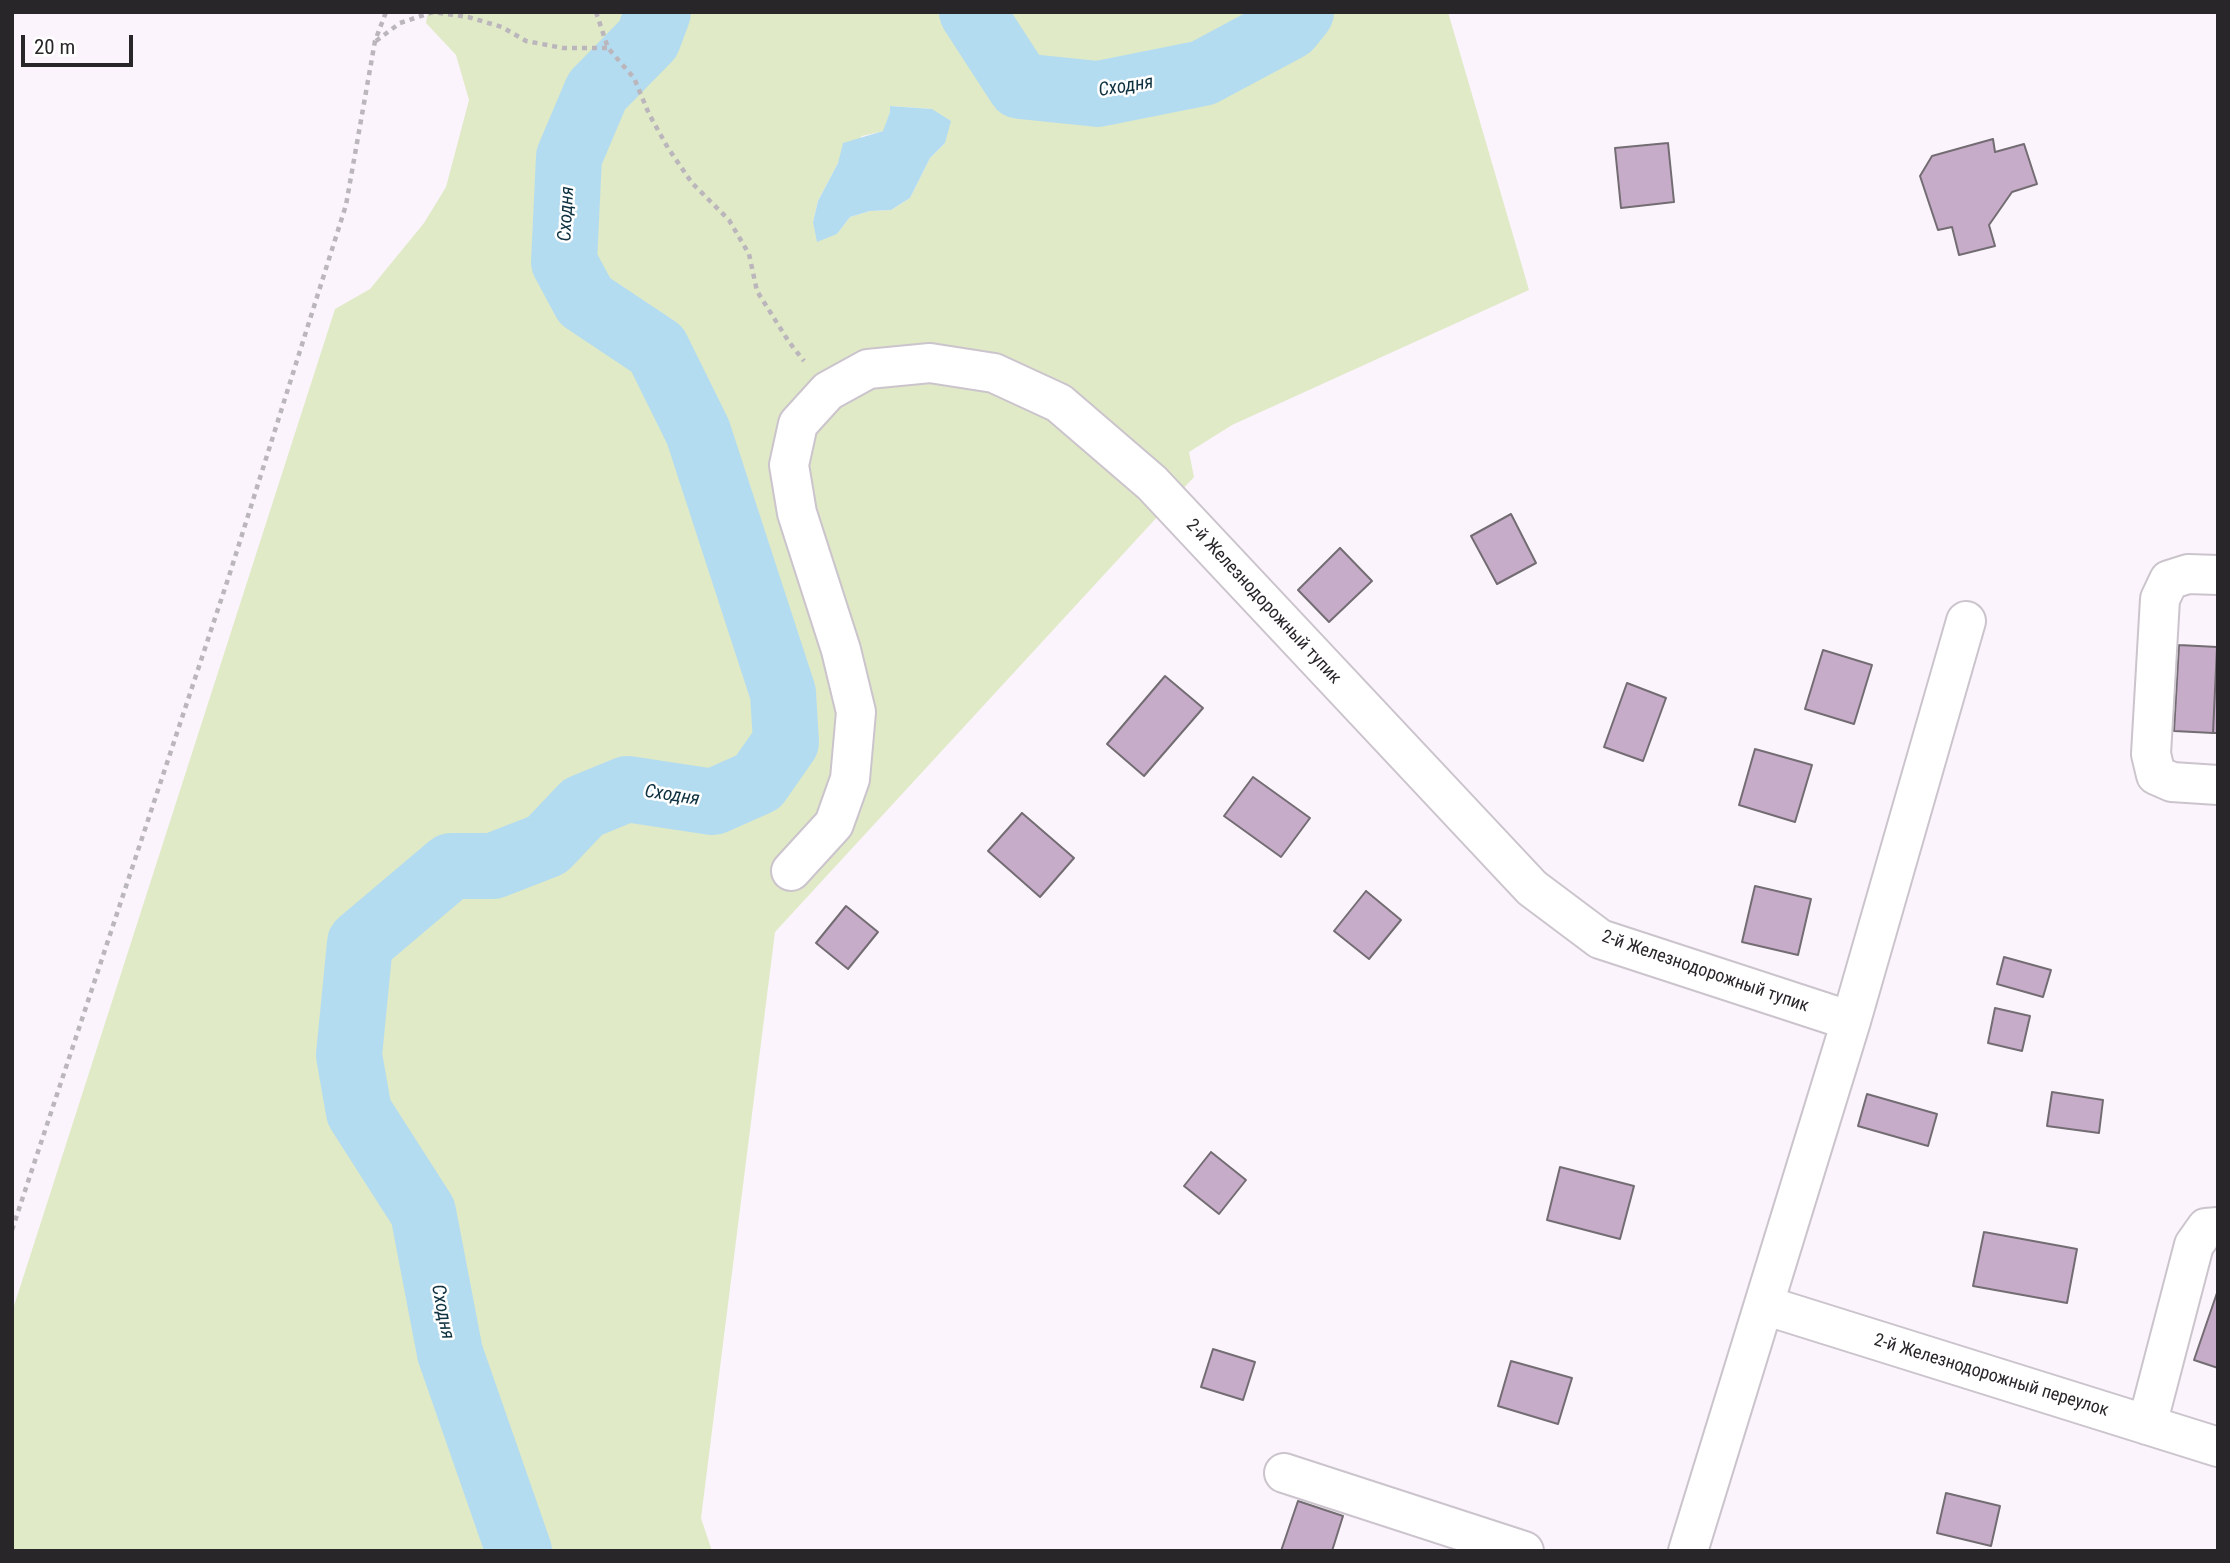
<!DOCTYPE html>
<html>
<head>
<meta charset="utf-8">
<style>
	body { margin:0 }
	#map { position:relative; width:2230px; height:1563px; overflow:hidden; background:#fbf4fc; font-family:"Roboto Condensed",sans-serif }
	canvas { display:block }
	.frame { position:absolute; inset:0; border:14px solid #292629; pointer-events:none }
	.scale { position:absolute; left:21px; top:35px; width:112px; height:32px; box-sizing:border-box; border:4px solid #292629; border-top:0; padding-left:9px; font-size:21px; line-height:24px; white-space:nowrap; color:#292629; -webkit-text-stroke:5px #fff; paint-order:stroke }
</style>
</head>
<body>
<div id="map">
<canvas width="2230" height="1563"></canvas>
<div class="frame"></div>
<div class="scale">20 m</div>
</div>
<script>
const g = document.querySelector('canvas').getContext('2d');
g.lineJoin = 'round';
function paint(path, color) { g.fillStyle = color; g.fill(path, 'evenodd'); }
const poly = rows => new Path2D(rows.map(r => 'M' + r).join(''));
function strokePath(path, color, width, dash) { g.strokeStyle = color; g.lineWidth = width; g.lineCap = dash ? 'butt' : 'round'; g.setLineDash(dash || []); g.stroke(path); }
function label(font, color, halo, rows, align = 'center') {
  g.font = font + ' "Roboto Condensed",sans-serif'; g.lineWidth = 5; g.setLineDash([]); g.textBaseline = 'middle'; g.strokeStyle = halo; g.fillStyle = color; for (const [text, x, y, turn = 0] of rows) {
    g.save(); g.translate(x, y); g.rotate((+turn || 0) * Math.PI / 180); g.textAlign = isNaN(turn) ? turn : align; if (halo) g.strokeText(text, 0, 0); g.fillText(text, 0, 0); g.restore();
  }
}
paint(poly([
	[428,12,1448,12,1529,290,1232,425,1189,452,1194,477,775,932,701,1518,712,1551,12,1551,12,1312,335,309,370,289,424,223,446,187,469,100,456,55,426,23],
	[890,106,932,109,945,143,930,158,910,198,891,210,870,211,850,217,837,234,813,222,818,201,838,163,862,136,884,131,890,112]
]), '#e0eac7');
paint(poly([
	[890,106,932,109,951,121,945,143,930,158,910,198,891,210,870,211,850,217,837,234,817,242,813,222,818,201,838,163,843,143,883,131,890,112]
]), '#b4dcf0');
strokePath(poly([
	[972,12,1020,86,1098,94,1203,73,1289,27,1301,12],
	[519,1551,450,1353,423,1212,359,1112,349,1055,360,943,451,866,493,866,547,845,583,807,627,789,713,802,758,782,786,742,783,693,698,432,657,349,585,301,564,262,569,157,597,91,648,39,658,12]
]), '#b4dcf0', 66);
const building = poly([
	[1993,139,1995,152,2024,144,2037,184,2012,192,1989,225,1995,246,1959,255,1952,227,1938,230,1920,176,1932,156,1993,139],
	[1668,143,1674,202,1621,208,1615,148,1668,143],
	[1511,514,1536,563,1497,584,1471,536,1511,514],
	[1340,548,1372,581,1329,622,1298,590,1340,548],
	[2179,645,2217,647,2213,733,2174,731,2179,645],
	[2217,647,2218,647,2218,733,2213,733,2217,647],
	[1823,650,1872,665,1854,724,1805,709,1823,650],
	[1165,676,1203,708,1144,776,1107,744,1165,676],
	[1627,683,1666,698,1643,761,1604,747,1627,683],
	[1755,749,1812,765,1795,822,1739,805,1755,749],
	[1253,777,1310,818,1281,857,1224,816,1253,777],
	[1022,813,1074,858,1040,897,988,851,1022,813],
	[1755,886,1811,899,1798,955,1742,942,1755,886],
	[1366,891,1401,920,1369,959,1334,931,1366,891],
	[846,906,878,932,848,969,816,943,846,906],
	[2004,957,2051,970,2043,997,1997,984,2004,957],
	[1995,1008,2030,1016,2022,1051,1988,1043,1995,1008],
	[2052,1092,2103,1100,2099,1133,2047,1126,2052,1092],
	[1867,1094,1937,1114,1928,1146,1858,1126,1867,1094],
	[1211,1152,1246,1180,1219,1214,1184,1186,1211,1152],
	[1560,1167,1634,1186,1620,1239,1547,1220,1560,1167],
	[1984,1232,2077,1249,2067,1303,1973,1286,1984,1232],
	[2218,1290,2218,1368,2194,1360,2218,1290],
	[1213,1349,1255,1362,1243,1400,1201,1387,1213,1349],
	[1511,1361,1572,1378,1558,1424,1498,1406,1511,1361],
	[1946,1493,2000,1506,1991,1546,1937,1533,1946,1493],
	[1298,1501,1343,1516,1332,1551,1281,1551,1298,1501]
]);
paint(building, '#c7acc9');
strokePath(building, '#736d73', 2);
const minor = poly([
	[2218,575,2188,574,2169,580,2160,599,2151,754,2156,775,2172,782,2218,785],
	[791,871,834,824,850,779,856,712,841,650,797,513,789,465,798,424,828,391,868,369,930,363,994,373,1059,403,1152,483,1532,888,1600,939,1851,1021,1688,1551],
	[1851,1021,1966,621],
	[1764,1305,2218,1447],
	[2147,1425,2194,1245,2206,1228,2218,1227],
	[1284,1473,1524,1551]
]);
strokePath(minor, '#cbc4cc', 42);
strokePath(poly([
	[596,12,608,48,634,78,649,114,668,148,692,183,729,220,749,254,757,291,789,342,804,361],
	[376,41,400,23,433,12,468,17,502,27,526,41,563,48,608,48],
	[12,1230,229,576,346,205,375,41,386,12]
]), '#bbb5bc', 4.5, [5, 5]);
strokePath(minor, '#fff', 38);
label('18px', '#292629', '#fff', [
	["2-й Железнодорожный тупик",1263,602,47],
	["2-й Железнодорожный тупик",1705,972,19],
	["2-й Железнодорожный переулок",1991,1376,17]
]);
label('italic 19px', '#0f3241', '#fff', [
	["Сходня",1126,87,-9],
	["Сходня",567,214,-87],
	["Сходня",672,796,9],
	["Сходня",442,1312,79]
]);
</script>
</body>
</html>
